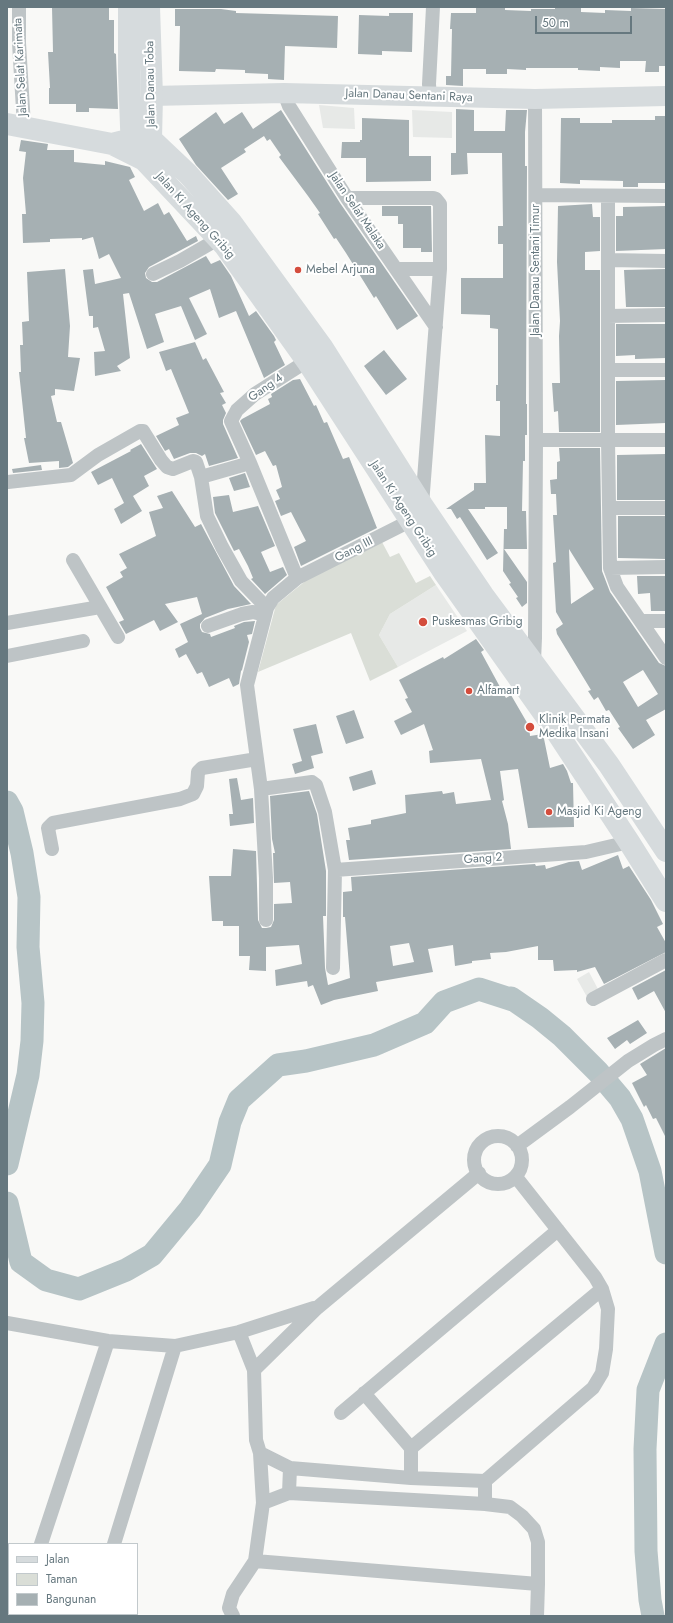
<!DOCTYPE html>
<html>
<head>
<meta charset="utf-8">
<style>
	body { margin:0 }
	#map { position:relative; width:673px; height:1623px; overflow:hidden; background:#f9f9f7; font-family:Jost,sans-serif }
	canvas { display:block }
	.frame { position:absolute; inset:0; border:8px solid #66787f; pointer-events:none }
	.legend { position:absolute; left:8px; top:1543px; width:130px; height:72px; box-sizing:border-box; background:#fff; border:1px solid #c2c9cc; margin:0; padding:5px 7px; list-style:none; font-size:12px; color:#66787f }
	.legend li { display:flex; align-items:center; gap:8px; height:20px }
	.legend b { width:20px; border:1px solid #c2c9cc }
	.scale { position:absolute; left:535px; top:16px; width:97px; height:18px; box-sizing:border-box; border:2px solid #66787f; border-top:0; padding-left:5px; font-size:12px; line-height:14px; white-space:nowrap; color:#66787f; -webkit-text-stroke:3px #fff; paint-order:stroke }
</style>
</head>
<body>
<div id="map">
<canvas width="673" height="1623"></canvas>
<div class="frame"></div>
<ul class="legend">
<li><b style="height:5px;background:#d6dbdd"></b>Jalan</li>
<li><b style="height:11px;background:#daded7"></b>Taman</li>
<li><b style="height:11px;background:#a6b0b3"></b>Bangunan</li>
</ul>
<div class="scale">50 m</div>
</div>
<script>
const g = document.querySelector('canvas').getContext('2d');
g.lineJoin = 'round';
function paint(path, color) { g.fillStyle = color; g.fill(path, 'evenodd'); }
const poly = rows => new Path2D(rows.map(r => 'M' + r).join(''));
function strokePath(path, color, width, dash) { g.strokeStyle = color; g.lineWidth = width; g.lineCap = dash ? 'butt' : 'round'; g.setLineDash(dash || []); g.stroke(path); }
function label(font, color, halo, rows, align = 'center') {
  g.font = font + ' Jost,sans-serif'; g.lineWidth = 4; g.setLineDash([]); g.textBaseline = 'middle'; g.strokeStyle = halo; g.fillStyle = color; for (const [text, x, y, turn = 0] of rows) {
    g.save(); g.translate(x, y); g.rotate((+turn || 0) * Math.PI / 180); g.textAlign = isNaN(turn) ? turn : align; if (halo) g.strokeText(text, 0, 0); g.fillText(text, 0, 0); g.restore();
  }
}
paint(poly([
	[319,105,354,108,355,129,323,128],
	[412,110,452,112,452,138,413,137],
	[436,585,467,631,398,667,379,635,390,614],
	[589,972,599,991,587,997,577,979]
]), '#e7e9e7');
paint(poly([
	[382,542,390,557,399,553,416,583,430,576,436,585,390,614,379,635,398,667,370,681,351,633,258,672,276,605,309,578]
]), '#daded7');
strokePath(poly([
	[7,802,12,811,22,853,29,897,28,947,33,1003,32,1041,28,1075,7,1164],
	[7,1203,21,1262,46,1280,79,1289,126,1270,152,1255,190,1209,220,1165,230,1122,239,1100,278,1065,306,1061,374,1045,425,1023,444,1002,479,989,513,1000,511,998,540,1018,562,1036,598,1072,620,1098,632,1119,650,1171,666,1253],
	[653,1616,650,1600,646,1551,645,1449,648,1390,666,1344]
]), '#b7c4c6', 23);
paint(poly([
	[52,7,109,7,109,20,114,20,114,53,116,54,118,109,89,108,89,112,76,112,76,104,49,104,49,88,50,88,48,52,53,52],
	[476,7,505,7,505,10,531,11,531,9,555,9,555,7,566,7,581,8,581,12,605,13,605,10,631,11,631,8,666,9,666,66,659,66,659,72,645,72,646,61,620,61,620,68,600,67,600,71,578,70,578,68,526,68,526,70,507,69,507,74,486,74,486,69,463,69,463,86,446,85,446,76,451,76,452,29,450,29,451,13,476,13],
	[175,9,221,9,236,11,236,13,338,16,337,48,285,46,284,80,268,79,268,74,245,73,245,70,216,69,215,72,179,71,180,26,175,26],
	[389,13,413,13,412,52,382,51,382,55,358,54,359,15,389,16],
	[456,109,474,110,474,131,505,131,506,110,527,110,525,132,525,166,527,166,526,404,527,404,527,435,525,435,525,461,523,461,522,511,526,511,527,549,504,549,527,582,527,603,522,607,516,598,518,597,509,584,511,583,503,571,504,529,507,529,507,507,485,507,485,509,468,509,498,553,487,560,460,517,457,519,451,509,446,509,474,490,474,483,486,483,485,435,500,436,500,401,496,401,496,385,498,385,498,329,490,328,490,315,461,314,461,278,503,278,503,244,498,244,498,226,503,226,502,153,467,153,468,174,451,175,451,153,456,153],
	[281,110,340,203,418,316,397,330,376,296,374,298,346,253,336,238,334,239,318,214,320,213,308,196,279,157,281,155,270,139,267,141,264,136,244,149,246,152,221,168,238,194,228,200,196,165,179,139,216,112,224,124,242,112,253,129],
	[655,116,666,116,666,183,638,183,638,187,623,187,623,181,580,180,580,184,560,183,561,118,580,118,580,123,612,123,612,120,655,120],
	[362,118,409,120,409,156,431,156,431,181,366,182,366,158,341,158,342,142,360,142,360,140,362,140],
	[21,140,48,144,47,150,74,150,74,162,105,165,105,161,130,167,135,177,129,180,144,211,158,203,164,215,169,212,187,241,196,236,198,241,149,267,145,273,146,278,152,282,157,282,206,256,211,264,220,260,231,276,249,316,256,311,274,336,276,340,274,342,285,365,264,378,236,311,219,318,210,289,189,298,207,334,195,340,181,306,155,314,164,342,147,349,129,293,123,294,130,358,117,366,121,371,95,376,94,352,105,351,98,327,93,328,93,316,89,316,83,270,93,269,95,284,121,278,109,254,99,259,93,237,82,240,82,238,50,239,50,242,23,243,22,214,26,214,23,178,26,152,19,151],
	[592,204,593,217,600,217,600,251,585,252,585,270,600,270,600,432,559,432,558,411,554,412,552,383,560,383,559,336,560,321,557,262,558,206],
	[382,206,431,206,432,252,421,252,421,248,403,248,403,224,398,224,398,216,382,216],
	[666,206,666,249,616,251,616,216,623,216,623,207],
	[65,269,70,326,68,357,80,358,74,391,55,389,55,395,51,396,57,422,61,422,73,463,68,467,59,468,59,461,29,463,24,438,26,438,19,372,21,372,20,345,23,345,22,322,29,321,27,272],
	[666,269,666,307,626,307,624,270],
	[616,324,666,324,666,358,635,359,635,355,616,356],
	[195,342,203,360,206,358,224,392,220,393,226,403,222,405,226,413,223,420,223,424,238,458,209,466,205,454,202,456,196,453,190,453,174,459,169,449,165,451,156,436,179,425,176,418,189,413,171,369,166,371,159,352],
	[384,350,407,379,386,395,364,366],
	[300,379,314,406,316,405,324,423,327,422,343,459,349,457,377,528,301,566,294,547,306,541,291,512,281,516,275,501,280,499,276,490,282,487,276,465,273,466,265,451,256,455,240,421,242,419,270,404,268,399,272,397,271,394,293,380],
	[666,380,666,423,616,425,616,381],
	[141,444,157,469,144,476,149,486,133,496,142,511,121,524,114,509,124,503,112,478,98,485,91,472,131,451,130,450],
	[559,448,600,448,602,571,610,592,659,663,666,666,666,709,646,720,655,735,633,749,618,728,620,727,609,710,606,711,598,697,594,700,588,691,591,690,557,634,556,629,563,624,556,612,553,563,556,562,553,515,557,515,556,494,551,494,550,480,557,479,557,462,560,461],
	[569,549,594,589,571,604],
	[643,670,658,694,638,707,623,682],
	[666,454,666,500,617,500,617,455],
	[41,465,42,470,13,473,12,469],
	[245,473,250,487,234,491,229,478],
	[172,491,195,527,201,524,234,586,251,604,228,609,205,618,200,624,200,628,202,632,210,634,211,637,235,628,234,626,244,622,255,621,252,634,247,635,249,642,242,670,241,671,239,684,233,687,229,678,209,687,202,672,197,674,186,654,179,658,175,649,188,642,180,624,202,614,197,597,165,604,178,622,160,631,154,620,126,634,119,622,124,620,106,587,123,577,120,572,127,568,119,554,156,536,149,512,163,508,157,496],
	[229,495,233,512,258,506,275,546,261,552,270,572,283,567,287,575,265,594,251,579,253,578,248,566,239,549,234,551,215,513,213,497],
	[618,516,666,516,666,559,618,558],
	[637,576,666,576,666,611,651,611,650,593,638,594],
	[476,639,484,650,481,652,506,698,511,695,529,726,530,736,543,734,550,768,563,764,567,771,571,783,573,783,574,827,528,828,518,769,500,771,504,800,502,801,508,824,511,849,349,860,346,840,350,840,348,828,371,824,371,820,406,813,405,795,442,791,443,794,454,792,456,804,491,800,481,759,430,763,429,751,433,750,424,724,401,735,394,721,412,712,405,699,408,698,399,680,443,657,444,659],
	[354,710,364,738,346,744,336,716],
	[316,724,323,753,311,756,314,768,295,774,292,764,302,761,293,729],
	[372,770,376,784,353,791,349,777],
	[237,778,241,800,253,798,254,823,230,826,229,814,233,814,229,779],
	[309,791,317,814,326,871,326,916,323,916,324,941,325,968,328,985,350,978,345,917,343,917,343,892,352,891,351,877,535,864,536,866,545,865,546,869,569,862,579,861,582,870,618,855,623,869,629,866,651,900,663,924,657,927,666,943,666,952,604,984,595,967,577,972,577,970,554,971,553,960,538,960,538,946,506,952,490,953,491,959,472,961,472,963,455,966,453,945,428,949,433,972,376,982,378,991,334,1000,321,1005,313,985,308,987,307,981,276,986,275,970,302,964,299,945,266,947,266,971,249,970,250,956,239,956,239,926,223,926,223,921,212,921,209,876,231,876,233,849,256,851,258,920,262,928,266,928,271,927,274,920,274,904,292,903,290,882,274,883,273,853,275,853,272,839,270,796],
	[409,943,414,962,393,966,390,946],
	[666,970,666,1013,654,991,638,1000,632,988],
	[638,1020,647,1033,630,1044,627,1040,615,1049,607,1038],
	[666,1048,666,1138,656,1118,653,1119,646,1105,644,1107,632,1083,647,1075,640,1064]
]), '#a6b0b3');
strokePath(poly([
	[19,7,19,43,24,126],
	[284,93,289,106,347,198,436,327],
	[430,97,429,84,433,7],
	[535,99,536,440,666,440],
	[536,195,666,196],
	[608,196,608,440,610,568,617,587,666,658],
	[347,198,433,198,436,199,440,204,440,269,422,505],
	[608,260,666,261],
	[396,269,440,269],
	[153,274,180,261,218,239],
	[608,316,666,315],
	[609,370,666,370],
	[201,477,250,463],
	[8,482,71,475,98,455,140,431,143,431,161,460,167,467,173,469,193,461,196,462,201,477,207,516,222,547,241,581,267,608],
	[610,508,666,508],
	[73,560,118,637],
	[610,568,666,567],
	[297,578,250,463,231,421,237,410,255,394,307,361],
	[641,621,666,621],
	[7,623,100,607],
	[208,626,242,614,253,612,265,615],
	[7,656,83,641],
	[534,661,535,638,536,440],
	[261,789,312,782,316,785,325,812,335,870,333,968],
	[52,849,48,828,53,823,180,799,193,794,197,786,198,772,202,768,257,759],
	[335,870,586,852,629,842],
	[266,920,266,878,261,789,247,685,267,608,273,598,297,578,410,521],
	[593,999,666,960],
	'474 1160a24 24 0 1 1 48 0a24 24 0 1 1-48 0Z',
	[517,1146,570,1107,628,1061,654,1045,666,1039],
	[7,1323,108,1341,175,1346,239,1332,314,1308],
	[239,1332,254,1370],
	[364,1393,411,1448],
	[341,1413,558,1230],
	[260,1453,290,1468,411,1478,485,1481],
	[411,1478,411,1448,602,1289],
	[289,1493,290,1468],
	[263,1503,289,1493,485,1504,510,1507,522,1516,534,1529,538,1542,538,1584,537,1616],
	[485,1504,485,1481,593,1388,602,1373,606,1349,608,1309,602,1289,595,1277,516,1177],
	[41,1544,108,1341],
	[114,1544,175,1346],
	[255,1561,538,1584],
	[17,1616,18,1614],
	[92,1616,92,1614],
	[233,1616,229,1608,233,1594,255,1561,263,1503,260,1453,256,1440,254,1370,317,1308,479,1173]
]), '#bec4c6', 14);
strokePath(poly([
	[152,96,284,93,535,99,666,96]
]), '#d6dbdd', 20);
strokePath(poly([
	[129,7,129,72,132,153],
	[7,124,112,144,144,160,225,246,307,361,445,574,552,725,629,842,666,901],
	[112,144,132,139,151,139,188,174,231,222,322,347,422,505,483,595,609,765,666,851],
	[146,153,151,139,152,96,149,7]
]), '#d6dbdd', 22);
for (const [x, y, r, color] of [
	[298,270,4,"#d44d3d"],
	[423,622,5,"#d44d3d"],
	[469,691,4,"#d44d3d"],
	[530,727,5,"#d44d3d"],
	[549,812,4,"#d44d3d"]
]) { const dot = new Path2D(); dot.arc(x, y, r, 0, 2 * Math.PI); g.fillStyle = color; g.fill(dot); strokePath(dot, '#fff', 1.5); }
label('12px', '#66787f', '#fff', [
	["Jalan Selat Karimata",21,67,-93],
	["Jalan Danau Toba",151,84,-91],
	["Jalan Danau Sentani Raya",409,96,2],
	["Jalan Selat Malaka",357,211,56],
	["Jalan Ki Ageng Gribig",195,216,48],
	["Jalan Danau Sentani Timur",536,270,-90],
	["Gang 4",266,388,-35],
	["Jalan Ki Ageng Gribig",403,509,57],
	["Gang III",354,550,-27],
	["Gang 2",483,859,-4]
]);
label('12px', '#66787f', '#fff', [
	["Mebel Arjuna",306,270],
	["Puskesmas Gribig",432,622],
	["Alfamart",477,691],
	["Klinik Permata",539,720],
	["Medika Insani",539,734],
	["Masjid Ki Ageng",557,812]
], 'left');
</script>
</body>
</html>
